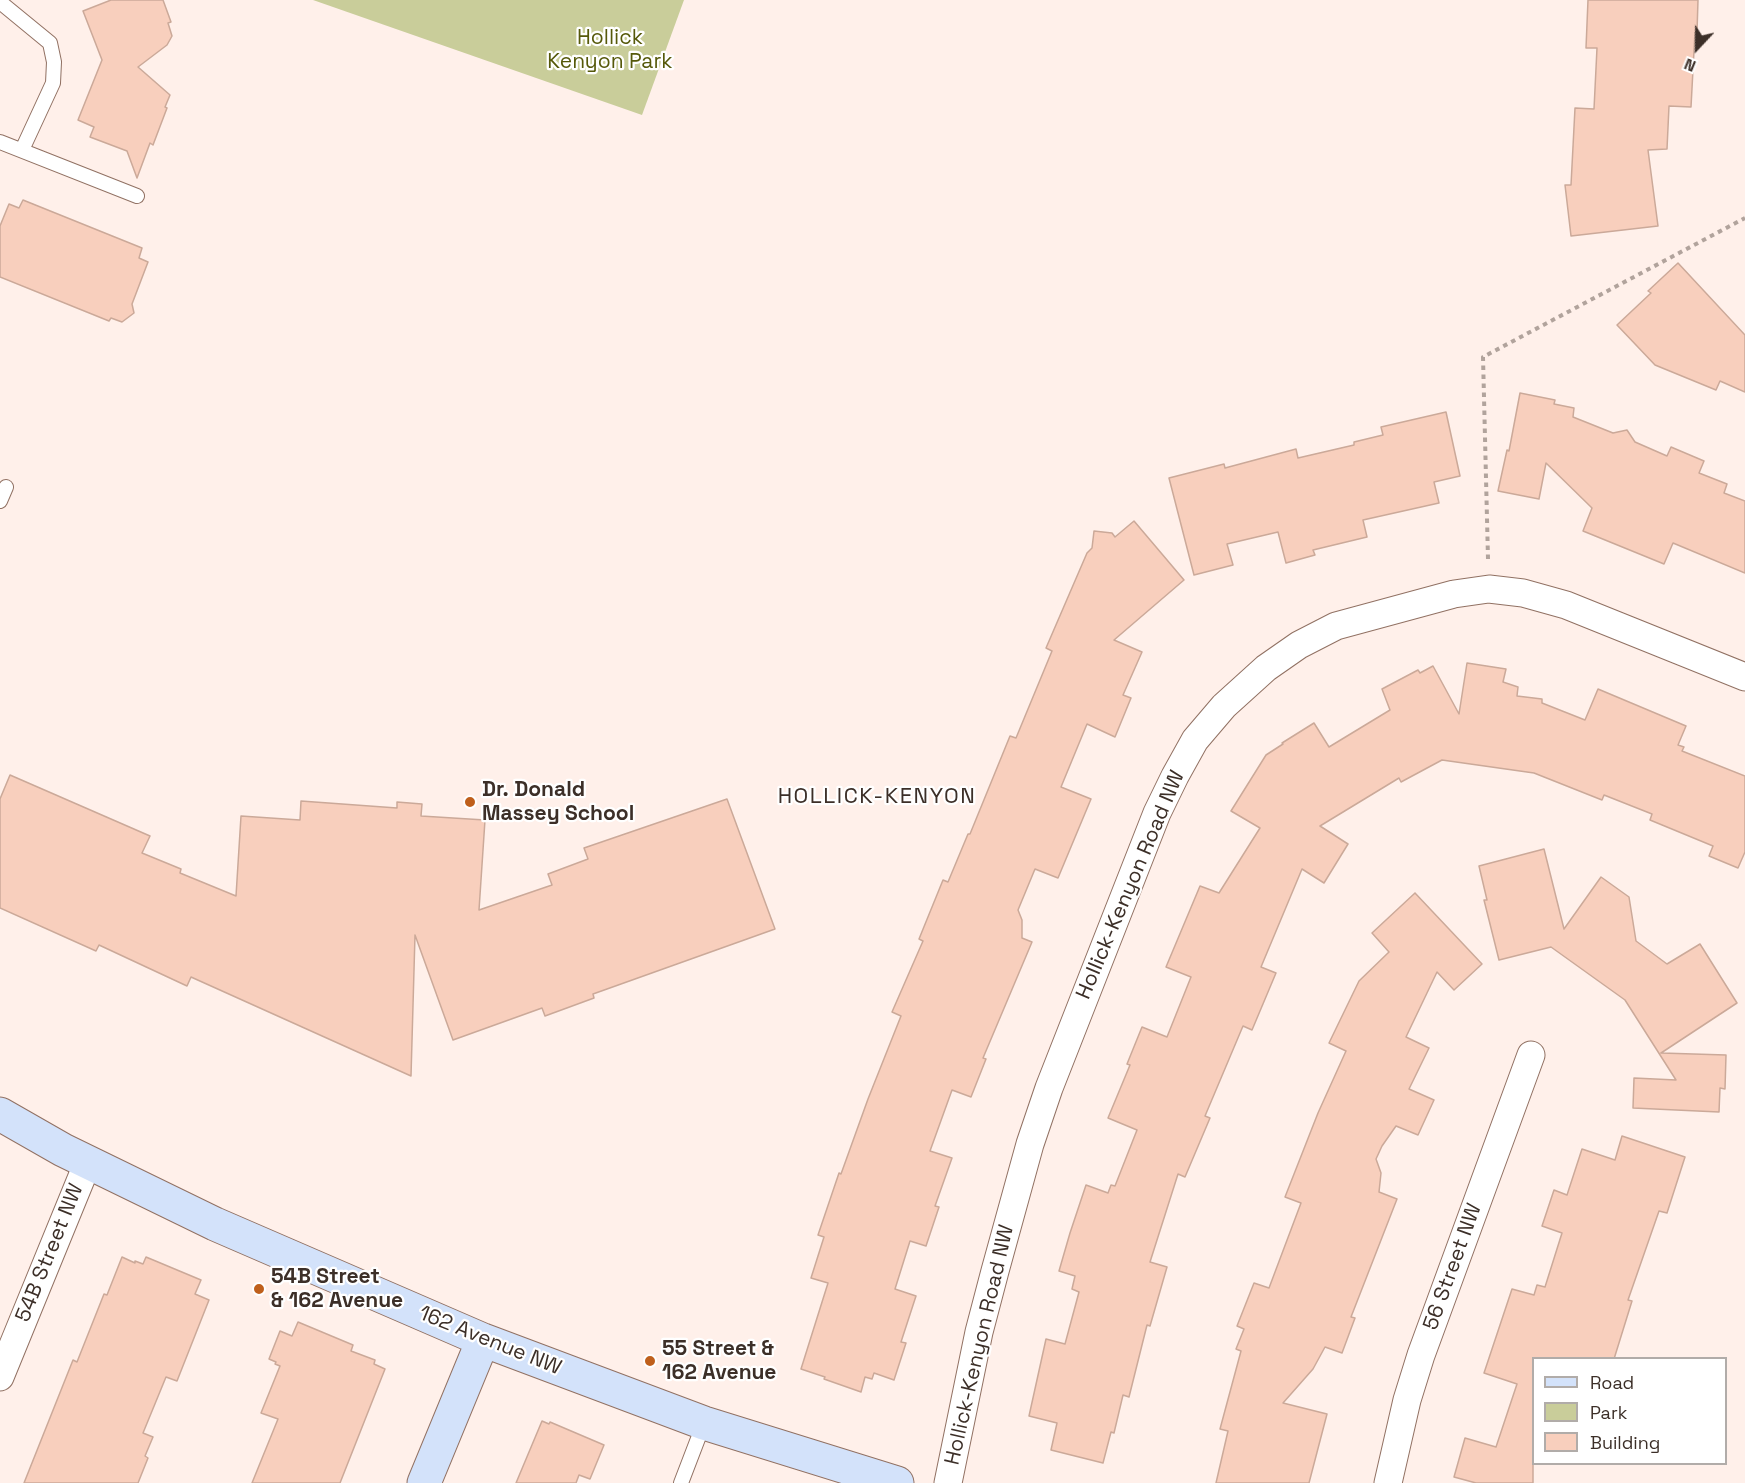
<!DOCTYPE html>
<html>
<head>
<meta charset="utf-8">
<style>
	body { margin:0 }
	#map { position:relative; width:1745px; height:1483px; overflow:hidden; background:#fff0ea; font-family:"Space Grotesk",sans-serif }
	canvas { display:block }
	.legend { position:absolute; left:1532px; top:1357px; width:195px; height:108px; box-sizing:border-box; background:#fff; border:2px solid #b1aca9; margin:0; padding:8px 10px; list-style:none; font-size:18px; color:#3c2f28 }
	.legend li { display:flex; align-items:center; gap:12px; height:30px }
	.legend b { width:30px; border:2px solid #b1aca9 }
	.north { position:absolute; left:1667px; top:18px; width:60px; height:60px; -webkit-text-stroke:4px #fff; paint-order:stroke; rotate:202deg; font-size:16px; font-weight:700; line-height:24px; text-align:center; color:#3c2f28 }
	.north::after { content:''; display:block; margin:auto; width:21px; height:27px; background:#3c2f28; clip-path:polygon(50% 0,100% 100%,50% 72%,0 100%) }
</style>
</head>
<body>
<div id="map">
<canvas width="1745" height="1483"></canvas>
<ul class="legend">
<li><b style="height:8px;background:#d3e2fa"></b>Road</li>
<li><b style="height:16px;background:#c9cd9a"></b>Park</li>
<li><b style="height:16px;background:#f8cfbd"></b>Building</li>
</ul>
<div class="north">N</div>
</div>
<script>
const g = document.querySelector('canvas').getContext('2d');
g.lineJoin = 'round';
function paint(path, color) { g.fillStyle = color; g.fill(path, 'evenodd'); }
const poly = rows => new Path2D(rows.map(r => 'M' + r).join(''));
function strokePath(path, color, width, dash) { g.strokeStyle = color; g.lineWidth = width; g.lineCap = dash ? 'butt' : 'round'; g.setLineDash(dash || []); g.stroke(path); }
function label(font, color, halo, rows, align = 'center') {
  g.font = font + ' "Space Grotesk",sans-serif'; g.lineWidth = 4.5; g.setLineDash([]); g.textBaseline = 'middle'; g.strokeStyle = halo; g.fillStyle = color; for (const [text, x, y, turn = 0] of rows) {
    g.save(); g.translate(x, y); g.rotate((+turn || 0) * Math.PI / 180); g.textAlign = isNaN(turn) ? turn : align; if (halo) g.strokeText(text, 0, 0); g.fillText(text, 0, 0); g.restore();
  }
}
paint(poly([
	[313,0,684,0,642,115]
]), '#c9cd9a');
const building = poly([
	[111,0,163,0,171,22,168,23,172,36,167,45,138,67,170,95,165,107,167,108,153,145,150,143,137,178,127,151,90,137,94,127,78,120,102,60,83,11,111,0],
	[1588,0,1698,0,1697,32,1695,32,1691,107,1669,106,1667,149,1648,150,1658,226,1571,236,1565,185,1571,185,1575,108,1594,109,1597,48,1586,48,1588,0],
	[23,200,142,248,139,258,148,262,132,304,134,313,122,322,111,318,109,321,0,277,0,226,9,204,19,208,23,200],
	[1678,263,1745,335,1745,392,1720,381,1716,390,1655,365,1617,325,1651,293,1648,291,1678,263],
	[1520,393,1555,400,1554,404,1574,408,1573,417,1613,433,1627,430,1635,442,1667,456,1671,447,1704,461,1699,473,1727,484,1724,493,1745,501,1745,573,1673,543,1664,564,1583,531,1592,508,1546,463,1539,499,1498,491,1507,450,1509,451,1520,393],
	[1446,412,1460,476,1434,482,1439,503,1363,520,1367,537,1313,550,1315,555,1286,563,1278,532,1227,544,1233,565,1194,575,1169,478,1224,464,1225,468,1296,449,1298,458,1354,445,1354,442,1383,435,1381,427,1446,412],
	[1134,521,1184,580,1114,640,1142,652,1123,695,1131,698,1115,737,1087,724,1061,787,1091,799,1058,878,1035,869,1018,910,1022,920,1022,938,1032,942,983,1058,986,1059,971,1097,952,1090,930,1151,952,1158,935,1206,939,1207,926,1246,910,1241,895,1289,916,1296,901,1342,906,1343,894,1380,874,1373,872,1379,865,1377,861,1392,824,1379,825,1377,801,1369,828,1283,811,1278,824,1237,818,1235,839,1173,841,1174,868,1099,901,1016,892,1012,923,941,919,939,943,880,948,882,968,834,970,834,1010,736,1016,738,1052,651,1046,648,1087,553,1092,548,1094,531,1112,533,1115,537,1134,521],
	[1467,663,1506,669,1503,682,1518,687,1517,696,1542,699,1542,703,1585,720,1598,689,1686,726,1678,745,1684,747,1682,751,1745,776,1745,852,1738,868,1709,856,1713,846,1650,820,1652,814,1604,795,1602,800,1534,773,1442,760,1401,782,1399,778,1320,826,1348,844,1324,883,1302,869,1261,967,1276,973,1252,1030,1243,1026,1205,1116,1210,1118,1185,1177,1178,1174,1150,1262,1167,1267,1150,1326,1147,1325,1129,1397,1123,1395,1114,1433,1111,1432,1103,1463,1051,1450,1057,1423,1029,1416,1046,1339,1065,1344,1079,1292,1072,1289,1075,1276,1059,1271,1070,1233,1086,1185,1108,1193,1111,1185,1115,1186,1137,1130,1108,1118,1130,1065,1127,1064,1142,1027,1167,1037,1191,977,1166,967,1200,886,1219,893,1260,828,1231,811,1266,755,1283,744,1282,743,1314,723,1329,747,1390,710,1382,689,1418,670,1420,673,1433,666,1459,714,1467,663],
	[10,775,150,836,142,853,181,869,180,873,236,896,241,816,300,820,301,801,397,808,397,802,422,804,421,816,485,820,479,910,552,885,548,874,588,859,584,848,727,799,775,929,593,994,594,998,545,1016,542,1008,453,1040,415,935,411,1076,191,977,187,986,99,945,96,951,0,908,0,799,10,775],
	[1544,849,1564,929,1601,877,1629,897,1636,941,1667,964,1700,944,1737,1003,1661,1053,1726,1055,1725,1089,1720,1088,1719,1112,1633,1108,1634,1078,1676,1080,1625,1000,1551,947,1499,960,1484,900,1487,900,1479,866,1544,849],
	[1415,893,1482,964,1454,990,1437,972,1406,1037,1429,1048,1409,1089,1434,1100,1418,1135,1396,1126,1382,1146,1376,1159,1381,1173,1379,1192,1397,1199,1351,1317,1355,1318,1342,1353,1325,1347,1313,1369,1283,1403,1327,1414,1309,1483,1216,1483,1228,1431,1220,1429,1241,1351,1236,1349,1244,1329,1237,1326,1254,1283,1269,1288,1301,1203,1285,1197,1318,1113,1346,1051,1329,1043,1359,981,1389,952,1372,933,1415,893],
	[1622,1136,1685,1157,1667,1213,1659,1211,1628,1300,1632,1301,1614,1359,1533,1359,1533,1483,1476,1483,1454,1477,1465,1438,1496,1447,1517,1384,1484,1373,1512,1289,1534,1295,1537,1285,1545,1287,1562,1233,1542,1226,1554,1190,1567,1195,1582,1149,1615,1160,1622,1136],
	[122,1257,135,1263,135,1261,143,1264,146,1257,201,1280,195,1294,209,1300,177,1381,166,1377,143,1433,153,1437,145,1456,148,1458,138,1483,24,1483,73,1360,77,1362,104,1294,107,1295,122,1257],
	[298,1322,353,1345,351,1351,375,1360,374,1364,385,1369,340,1483,252,1483,278,1419,261,1413,280,1366,275,1364,276,1362,269,1359,280,1331,292,1336,298,1322],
	[542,1421,549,1424,550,1422,604,1445,590,1479,579,1475,576,1483,516,1483,542,1421]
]);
paint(building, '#f8cfbd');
strokePath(building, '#cba999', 1.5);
const lane = poly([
	[0,2,50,43,54,62,53,83,22,150],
	[0,142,137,196],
	[0,501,6,487],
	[681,1483,704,1423]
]);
const street = poly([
	[0,1377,88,1162],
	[948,1483,979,1332,995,1271,1030,1144,1049,1088,1157,813,1175,776,1195,740,1224,706,1266,668,1299,645,1336,626,1454,594,1489,589,1523,593,1566,605,1745,677],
	[1388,1483,1407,1400,1421,1355,1531,1055]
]);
const secondary = poly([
	[0,1114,63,1150,215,1224,483,1340,704,1423,897,1483],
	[424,1483,483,1340]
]);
strokePath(lane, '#917163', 16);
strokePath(street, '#917163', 29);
strokePath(secondary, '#917163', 35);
strokePath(poly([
	[1488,559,1483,357,1745,218]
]), '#b1a39c', 4, [4.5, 4.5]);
strokePath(lane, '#fff', 14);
strokePath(street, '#fff', 27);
strokePath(secondary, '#d3e2fa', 33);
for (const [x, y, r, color] of [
	[470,802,6,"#bf5f1b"],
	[259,1289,6,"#bf5f1b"],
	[650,1361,6,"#bf5f1b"]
]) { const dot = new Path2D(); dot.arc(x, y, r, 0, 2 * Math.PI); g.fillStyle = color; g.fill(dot); strokePath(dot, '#fff', 2); }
label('21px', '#56590a', '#fff', [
	["Hollick",610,38],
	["Kenyon Park",610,62]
]);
label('bold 21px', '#3c2f28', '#fff', [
	["Dr. Donald",482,790],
	["Massey School",482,814],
	["54B Street",271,1277],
	["& 162 Avenue",271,1301],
	["55 Street &",662,1349],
	["162 Avenue",662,1373]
], 'left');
label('21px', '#3c2f28', '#fff', [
	["Hollick-Kenyon Road NW",1131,885,-67],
	["54B Street NW",50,1253,-68],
	["56 Street NW",1453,1267,-70],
	["162 Avenue NW",490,1341,22],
	["Hollick-Kenyon Road NW",980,1345,-77]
]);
g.letterSpacing = '1.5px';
label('22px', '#3c2f28', '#fff', [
	["HOLLICK-KENYON",877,797]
]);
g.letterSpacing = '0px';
</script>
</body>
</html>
